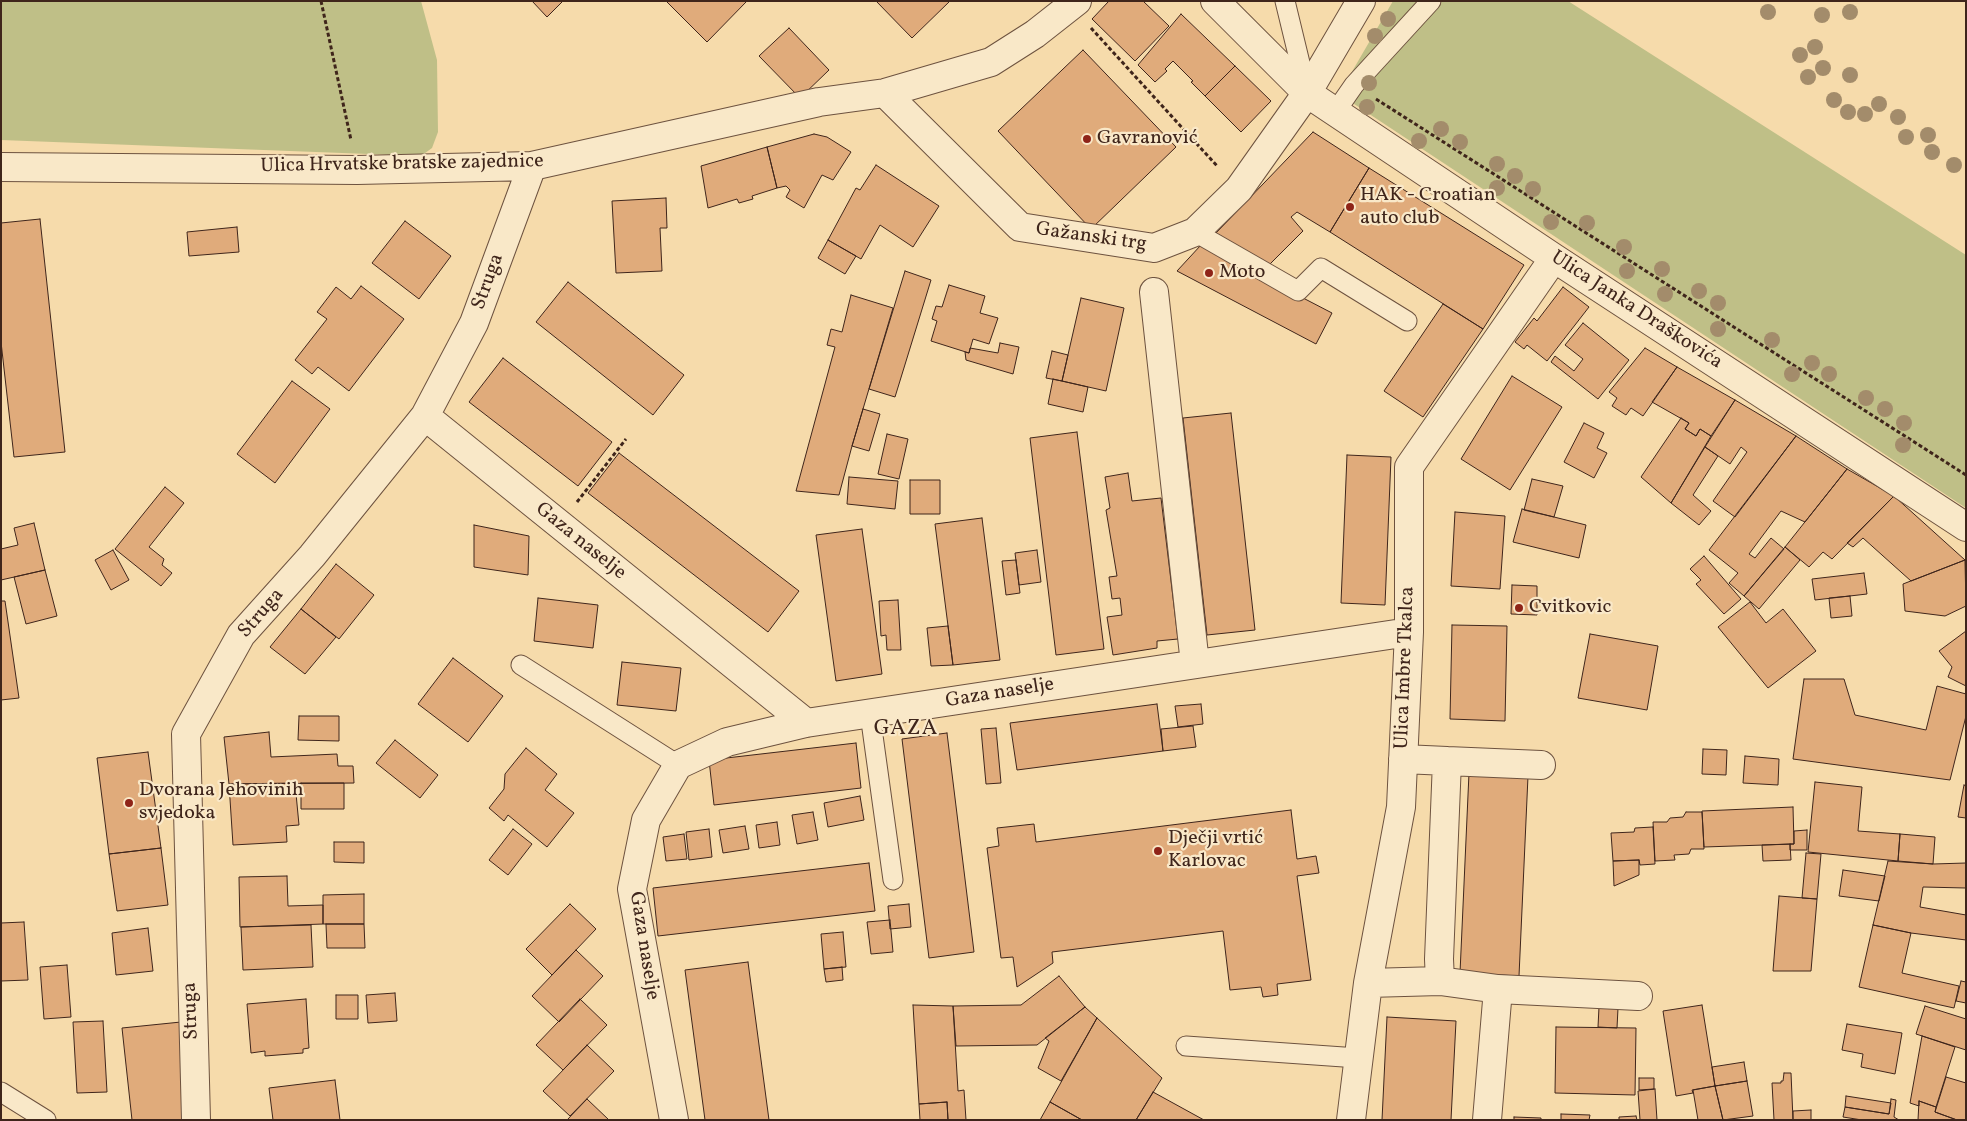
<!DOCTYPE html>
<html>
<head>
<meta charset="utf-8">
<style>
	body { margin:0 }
	#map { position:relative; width:1967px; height:1121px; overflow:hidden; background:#f6dbab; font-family:Vollkorn,serif }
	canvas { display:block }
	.frame { position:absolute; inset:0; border:2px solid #3f251b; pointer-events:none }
</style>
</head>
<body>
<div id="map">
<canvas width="1967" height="1121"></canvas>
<div class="frame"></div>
</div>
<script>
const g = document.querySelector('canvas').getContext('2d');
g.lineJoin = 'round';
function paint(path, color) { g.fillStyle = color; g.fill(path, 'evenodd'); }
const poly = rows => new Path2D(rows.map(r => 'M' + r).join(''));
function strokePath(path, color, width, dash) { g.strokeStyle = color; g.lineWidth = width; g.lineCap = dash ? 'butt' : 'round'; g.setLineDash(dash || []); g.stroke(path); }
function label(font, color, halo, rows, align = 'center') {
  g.font = font + ' Vollkorn,serif'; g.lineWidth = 4.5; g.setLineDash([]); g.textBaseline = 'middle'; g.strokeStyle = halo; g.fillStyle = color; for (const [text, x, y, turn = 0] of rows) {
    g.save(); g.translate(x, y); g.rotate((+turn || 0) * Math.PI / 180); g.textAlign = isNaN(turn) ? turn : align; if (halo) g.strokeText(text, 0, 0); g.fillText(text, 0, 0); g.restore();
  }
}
paint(poly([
	[1,1,421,1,437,60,438,132,432,148,421,156,1,140],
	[1393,1,1568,1,1966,255,1966,508,1339,94]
]), '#bfbf87');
const building = poly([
	[532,1,563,1,547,17,532,1],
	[666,1,747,1,707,42,666,1],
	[876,1,950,1,912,38,876,1],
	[1109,1,1143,1,1169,26,1135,61,1092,19,1109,1],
	[1181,14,1235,66,1205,96,1191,82,1193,81,1173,61,1165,69,1167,71,1155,82,1138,65,1181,14],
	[789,28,829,70,800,98,759,56,789,28],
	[1083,50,1176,147,1091,229,998,131,1083,50],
	[1235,66,1271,101,1241,132,1205,96,1235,66],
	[1313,132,1369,168,1330,232,1297,212,1291,217,1303,231,1269,265,1216,233,1313,132],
	[814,134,827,137,851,152,833,180,822,175,804,208,786,197,790,190,786,186,777,188,767,147,814,134],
	[767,147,777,188,752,196,753,199,739,203,737,199,708,208,701,166,767,147],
	[876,165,939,206,913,247,880,225,861,259,828,240,856,188,860,190,876,165],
	[1369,168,1524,265,1483,329,1330,232,1369,168],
	[666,198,667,228,660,228,662,271,616,273,612,201,666,198],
	[40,219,65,452,14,457,1,342,1,223,40,219],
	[405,221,451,256,419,299,372,263,405,221],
	[237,227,239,252,189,256,187,232,237,227],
	[828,240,856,256,845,274,818,258,828,240],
	[1201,245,1332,313,1316,344,1177,271,1201,245],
	[905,271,931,280,895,397,869,389,905,271],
	[568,282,684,375,653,415,536,322,568,282],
	[949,285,985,296,980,313,998,318,989,344,973,339,969,353,931,341,937,321,932,319,936,306,942,307,949,285],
	[361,286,404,319,349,391,318,367,312,374,295,360,327,319,317,312,336,287,351,299,361,286],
	[1563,287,1589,307,1547,361,1527,345,1524,349,1515,342,1534,318,1537,321,1563,287],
	[851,295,893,308,852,446,839,495,796,491,835,347,827,345,831,329,842,332,851,295],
	[1081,298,1124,308,1106,391,1062,381,1081,298],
	[1443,304,1483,329,1423,417,1384,391,1443,304],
	[1583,323,1629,360,1598,399,1551,362,1555,356,1574,371,1583,359,1565,345,1583,323],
	[1000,343,1019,347,1013,374,966,360,965,352,969,353,970,348,998,353,1000,343],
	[1645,348,1677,367,1643,416,1631,408,1626,415,1612,406,1617,398,1609,392,1645,348],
	[1052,351,1068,355,1062,381,1046,378,1052,351],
	[503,358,612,442,578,486,469,402,503,358],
	[1677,367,1735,400,1711,436,1700,429,1696,436,1685,429,1689,423,1652,402,1677,367],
	[1512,376,1562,407,1510,490,1461,459,1512,376],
	[1053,379,1088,387,1083,412,1048,404,1053,379],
	[292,381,330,409,275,483,237,454,292,381],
	[1735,400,1796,436,1735,517,1713,501,1747,452,1741,447,1730,464,1705,447,1735,400],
	[863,409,880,414,869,451,852,446,863,409],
	[1231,413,1255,630,1207,635,1183,418,1231,413],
	[1681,418,1689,423,1685,429,1696,436,1700,429,1711,436,1671,503,1641,477,1681,418],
	[1584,423,1604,433,1597,448,1607,453,1594,478,1564,462,1584,423],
	[1077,432,1104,649,1056,655,1030,438,1077,432],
	[887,434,908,439,899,479,878,474,887,434],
	[1796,436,1847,469,1805,522,1781,511,1749,554,1755,558,1771,538,1784,549,1744,596,1729,583,1738,573,1709,550,1796,436],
	[1705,447,1718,456,1693,495,1711,511,1699,525,1671,503,1705,447],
	[619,453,799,591,768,632,588,493,619,453],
	[1347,455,1391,457,1385,605,1341,603,1347,455],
	[1847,469,1894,496,1832,559,1823,552,1809,567,1785,547,1847,469],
	[1128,473,1132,501,1161,498,1178,639,1157,641,1157,648,1113,655,1107,617,1122,615,1120,598,1112,599,1109,577,1117,576,1106,510,1110,508,1105,477,1128,473],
	[849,477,898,481,895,509,847,504,849,477],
	[1532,479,1563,486,1554,517,1524,510,1532,479],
	[910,480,940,480,940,514,910,514,910,480],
	[165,487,184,503,149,547,164,559,162,565,172,573,161,586,115,549,165,487],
	[1894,496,1965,560,1911,581,1863,538,1853,547,1847,543,1894,496],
	[1522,509,1586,525,1579,558,1513,542,1522,509],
	[1455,512,1505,516,1500,589,1451,586,1455,512],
	[982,518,1000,660,953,665,935,524,982,518],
	[34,523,45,570,1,580,1,549,18,545,14,528,34,523],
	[474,525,529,536,528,575,474,567,474,525],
	[862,529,882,674,836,681,816,535,862,529],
	[1785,547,1800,560,1759,609,1744,596,1785,547],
	[113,550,129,580,111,590,95,560,113,550],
	[1037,550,1041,582,1019,585,1015,553,1037,550],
	[1704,556,1741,599,1724,614,1696,584,1701,580,1690,569,1704,556],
	[1016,560,1020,593,1006,595,1002,561,1016,560],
	[1965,560,1966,606,1945,616,1905,611,1903,584,1965,560],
	[336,564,374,595,339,639,301,609,336,564],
	[45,570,57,616,26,624,14,577,45,570],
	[1864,573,1867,594,1815,600,1812,579,1864,573],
	[1512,585,1537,586,1537,615,1511,614,1512,585],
	[1850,596,1852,616,1831,618,1829,598,1850,596],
	[538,598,598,605,593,648,534,641,538,598],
	[898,600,901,650,887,650,886,635,881,636,879,601,898,600],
	[1,601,5,601,19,698,1,700,1,601],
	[1750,602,1766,623,1783,609,1816,651,1768,688,1718,627,1750,602],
	[301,609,336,637,305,674,270,647,301,609],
	[1452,625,1507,626,1505,721,1450,719,1452,625],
	[948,626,953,665,931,666,927,628,948,626],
	[1966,631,1966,686,1948,677,1952,667,1939,651,1966,631],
	[1590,634,1658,646,1647,710,1578,698,1590,634],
	[453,658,503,696,468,742,418,704,453,658],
	[622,662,681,668,676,711,617,705,622,662],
	[1804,679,1844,679,1855,715,1926,730,1937,686,1966,694,1966,716,1950,780,1793,759,1804,679],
	[1157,704,1163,751,1017,770,1010,723,1157,704],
	[1201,704,1203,724,1178,727,1175,706,1201,704],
	[299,716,339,716,339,741,298,740,299,716],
	[1193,726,1196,747,1163,751,1161,729,1193,726],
	[996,728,1001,783,986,784,981,729,996,728],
	[269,732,271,757,337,754,338,766,353,766,354,783,229,784,224,737,269,732],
	[947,733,974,952,929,958,902,739,947,733],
	[395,740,438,775,420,798,376,763,395,740],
	[856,743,861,788,714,805,709,760,856,743],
	[526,748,557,774,545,790,574,813,547,847,508,815,504,821,489,808,504,789,505,774,526,748],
	[1703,749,1727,750,1726,775,1702,774,1703,749],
	[148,752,161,848,109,854,97,758,148,752],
	[1745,756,1779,759,1778,785,1743,783,1745,756],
	[1469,773,1528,776,1519,976,1460,973,1469,773],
	[1815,782,1862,787,1858,831,1900,834,1898,861,1808,852,1815,782],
	[295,783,299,825,286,826,287,842,233,845,229,784,295,783],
	[301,783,344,783,344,809,301,809,301,783],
	[1964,785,1966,786,1966,818,1958,817,1964,785],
	[860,796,864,820,828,827,824,803,860,796],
	[1793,807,1794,844,1704,847,1702,811,1793,807],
	[1291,810,1297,859,1316,856,1319,873,1297,876,1311,980,1277,984,1278,995,1263,997,1261,987,1230,990,1223,931,1052,952,1053,963,1017,987,1013,957,1001,958,987,848,999,846,997,828,1034,824,1036,842,1291,810],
	[813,812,818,840,797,844,792,815,813,812],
	[1686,812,1702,812,1704,849,1691,849,1689,854,1674,855,1675,860,1655,861,1653,822,1667,822,1670,818,1683,817,1686,812],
	[777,822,780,845,759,848,756,825,777,822],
	[745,826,749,849,723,853,719,830,745,826],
	[1653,827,1655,864,1640,865,1639,860,1613,861,1611,833,1634,832,1635,828,1653,827],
	[513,829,532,844,508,875,489,860,513,829],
	[709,829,712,857,689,860,686,832,709,829],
	[1807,830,1807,850,1790,850,1790,844,1794,844,1794,831,1807,830],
	[684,834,687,859,666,861,663,837,684,834],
	[1900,834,1935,837,1933,864,1898,861,1900,834],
	[334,842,364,842,364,863,334,862,334,842],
	[1790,844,1791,860,1763,861,1762,845,1790,844],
	[161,848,168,905,117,911,109,854,161,848],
	[1806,853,1821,854,1817,899,1802,898,1806,853],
	[1639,860,1639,875,1614,886,1613,861,1639,860],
	[1888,861,1933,864,1966,863,1966,888,1923,887,1920,907,1966,915,1966,940,1911,933,1873,925,1888,861],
	[869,863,875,911,658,936,653,888,869,863],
	[1843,870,1885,876,1879,901,1839,896,1843,870],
	[287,876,288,906,323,905,323,924,240,927,239,877,287,876],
	[364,894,364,924,323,924,323,895,364,894],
	[1779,896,1817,899,1811,971,1773,971,1779,896],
	[570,904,596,929,552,975,526,949,570,904],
	[909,904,911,927,890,929,888,906,909,904],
	[890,920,893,952,871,954,867,922,890,920],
	[24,922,28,980,1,981,1,923,24,922],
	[326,924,364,924,365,948,327,948,326,924],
	[311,925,313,967,243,970,241,927,311,925],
	[1873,925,1911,933,1902,973,1959,986,1954,1008,1859,987,1873,925],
	[148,928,153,971,116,975,112,933,148,928],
	[843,932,846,967,824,969,821,934,843,932],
	[576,950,603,976,559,1022,532,996,576,950],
	[748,962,769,1120,705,1120,685,970,748,962],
	[67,965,71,1017,44,1019,40,967,67,965],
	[842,967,843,980,826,982,824,969,842,967],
	[1059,976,1085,1007,1037,1045,956,1046,953,1006,1021,1005,1059,976],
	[1961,981,1966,982,1966,1003,1956,1001,1961,981],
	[395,993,397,1021,368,1023,366,995,395,993],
	[336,995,358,995,358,1019,336,1019,336,995],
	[306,999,309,1048,303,1049,303,1053,265,1056,265,1051,251,1053,247,1004,306,999],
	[580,999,607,1025,563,1070,536,1045,580,999],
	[913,1005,953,1006,958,1091,964,1090,966,1120,948,1120,947,1102,919,1104,913,1005],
	[1702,1005,1715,1086,1692,1090,1693,1093,1676,1096,1663,1011,1702,1005],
	[1925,1006,1966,1019,1966,1050,1916,1034,1925,1006],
	[1085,1007,1097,1018,1061,1081,1038,1068,1049,1041,1045,1038,1085,1007],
	[1599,1007,1618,1008,1617,1028,1598,1027,1599,1007],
	[1387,1017,1456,1021,1451,1120,1382,1120,1387,1017],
	[1097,1018,1162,1078,1136,1120,1082,1120,1050,1102,1097,1018],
	[103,1021,107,1092,77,1093,73,1022,103,1021],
	[181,1022,191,1120,132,1120,122,1028,181,1022],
	[1847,1024,1902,1033,1895,1074,1861,1067,1863,1054,1842,1050,1847,1024],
	[1556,1027,1636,1028,1635,1095,1555,1093,1556,1027],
	[1922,1036,1955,1047,1936,1107,1919,1101,1919,1106,1910,1103,1922,1036],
	[587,1045,614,1071,570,1116,543,1091,587,1045],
	[1744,1062,1747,1081,1715,1086,1712,1067,1744,1062],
	[1784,1073,1791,1073,1793,1120,1774,1120,1772,1083,1781,1083,1781,1081,1783,1081,1784,1073],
	[1946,1077,1966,1083,1966,1120,1957,1120,1935,1112,1946,1077],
	[1639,1078,1654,1078,1654,1089,1639,1090,1639,1078],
	[335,1080,340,1120,273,1120,269,1088,335,1080],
	[1747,1081,1753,1116,1723,1120,1715,1086,1747,1081],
	[1715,1086,1723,1120,1698,1120,1693,1090,1715,1086],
	[1655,1089,1657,1120,1640,1120,1638,1091,1655,1089],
	[1153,1092,1204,1120,1136,1120,1153,1092],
	[1846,1096,1891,1103,1889,1114,1845,1107,1846,1096],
	[587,1099,609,1120,567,1120,587,1099],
	[1891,1099,1896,1100,1894,1117,1899,1120,1862,1120,1843,1117,1845,1107,1889,1114,1891,1099],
	[1919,1101,1936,1107,1935,1112,1957,1120,1918,1120,1919,1101],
	[947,1102,948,1120,920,1120,919,1104,947,1102],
	[1050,1102,1082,1120,1040,1120,1050,1102],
	[1811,1110,1811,1120,1793,1120,1793,1111,1811,1110],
	[1561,1114,1590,1115,1589,1120,1561,1120,1561,1114],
	[1636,1116,1637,1120,1619,1120,1619,1117,1636,1116],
	[1514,1117,1541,1118,1541,1120,1514,1120,1514,1117]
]);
paint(building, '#e0ab7b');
strokePath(building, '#3f251b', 1);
const service = poly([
	[1285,1,1307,92],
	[1336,111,1354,85,1431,1],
	[1195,232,1298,291,1321,268,1407,321],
	[521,665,678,765],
	[870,714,893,880],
	[1186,1046,1358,1058],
	[1,1092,46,1120]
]);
const minor = poly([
	[1215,1,1307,93,1554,258,1966,527],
	[885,93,1020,227,1154,248,1195,232,1239,189,1307,93,1361,1],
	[1,167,357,170,532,166,819,102,885,93,991,62,1035,34,1077,1],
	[1154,292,1195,664],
	[425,416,806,723],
	[1403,759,1447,761,1439,959,1440,981],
	[1447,761,1541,765],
	[1368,983,1440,981,1498,989,1487,1120],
	[1498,989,1638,996],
	[196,1120,186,734,241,635,312,556,425,416,474,323,532,166],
	[674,1120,632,889,646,820,678,765,727,742,806,723,1409,632],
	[1351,1120,1368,983,1401,807,1409,632,1409,467,1554,258]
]);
strokePath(service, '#6d523f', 21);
strokePath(minor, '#6d523f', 30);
strokePath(poly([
	[321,1,351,140],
	[1091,28,1218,167],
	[1376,99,1966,475],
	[577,502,626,439]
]), '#3f251b', 3, [4, 2.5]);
strokePath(service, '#f9e8c8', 19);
strokePath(minor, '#f9e8c8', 28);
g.fillStyle = '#a38c6b';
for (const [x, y] of [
	[1768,12],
	[1850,12],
	[1822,15],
	[1388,19],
	[1375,36],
	[1815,47],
	[1800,55],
	[1823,68],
	[1850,75],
	[1808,77],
	[1369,83],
	[1834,100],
	[1879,104],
	[1367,107],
	[1848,112],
	[1865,114],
	[1898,117],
	[1441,129],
	[1928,135],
	[1906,137],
	[1419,141],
	[1460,142],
	[1932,152],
	[1497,164],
	[1954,165],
	[1515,176],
	[1497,188],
	[1533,189],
	[1551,222],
	[1587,223],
	[1624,247],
	[1662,269],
	[1627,271],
	[1699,291],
	[1665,294],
	[1718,303],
	[1718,329],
	[1772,340],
	[1812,363],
	[1792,374],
	[1829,374],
	[1866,398],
	[1885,409],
	[1904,423],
	[1903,445]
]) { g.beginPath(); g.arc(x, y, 8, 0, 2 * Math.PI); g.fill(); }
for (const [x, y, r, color] of [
	[1087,139,5,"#8f2418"],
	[1350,207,5,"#8f2418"],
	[1209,273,5,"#8f2418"],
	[1519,608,5,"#8f2418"],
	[129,803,5,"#8f2418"],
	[1158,851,5,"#8f2418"]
]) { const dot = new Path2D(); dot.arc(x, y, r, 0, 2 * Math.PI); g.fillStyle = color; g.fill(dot); strokePath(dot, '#f9e8c8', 2); }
label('20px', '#3f251b', '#f9e8c8', [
	["Gavranović",1097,139],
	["HAK - Croatian",1360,196],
	["auto club",1360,219],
	["Moto",1219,273],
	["Cvitkovic",1529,608],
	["Dvorana Jehovinih",139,791],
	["svjedoka",139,814],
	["Dječji vrtić",1168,839],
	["Karlovac",1168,862]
], 'left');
label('20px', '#3f251b', '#f9e8c8', [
	["Ulica Hrvatske bratske zajednice",402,165,-1],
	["Gažanski trg",1091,238,8],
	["Struga",489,282,-70],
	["Ulica Janka Draškovića",1636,311,33],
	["Gaza naselje",580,542,39],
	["Struga",262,614,-49],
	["Ulica Imbre Tkalca",1406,668,-88],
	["Gaza naselje",1000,694,-9],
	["Gaza naselje",643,946,81],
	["Struga",192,1011,-92]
]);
g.letterSpacing = '1px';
label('22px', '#3f251b', '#f9e8c8', [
	["GAZA",906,730]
]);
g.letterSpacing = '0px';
</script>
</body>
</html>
